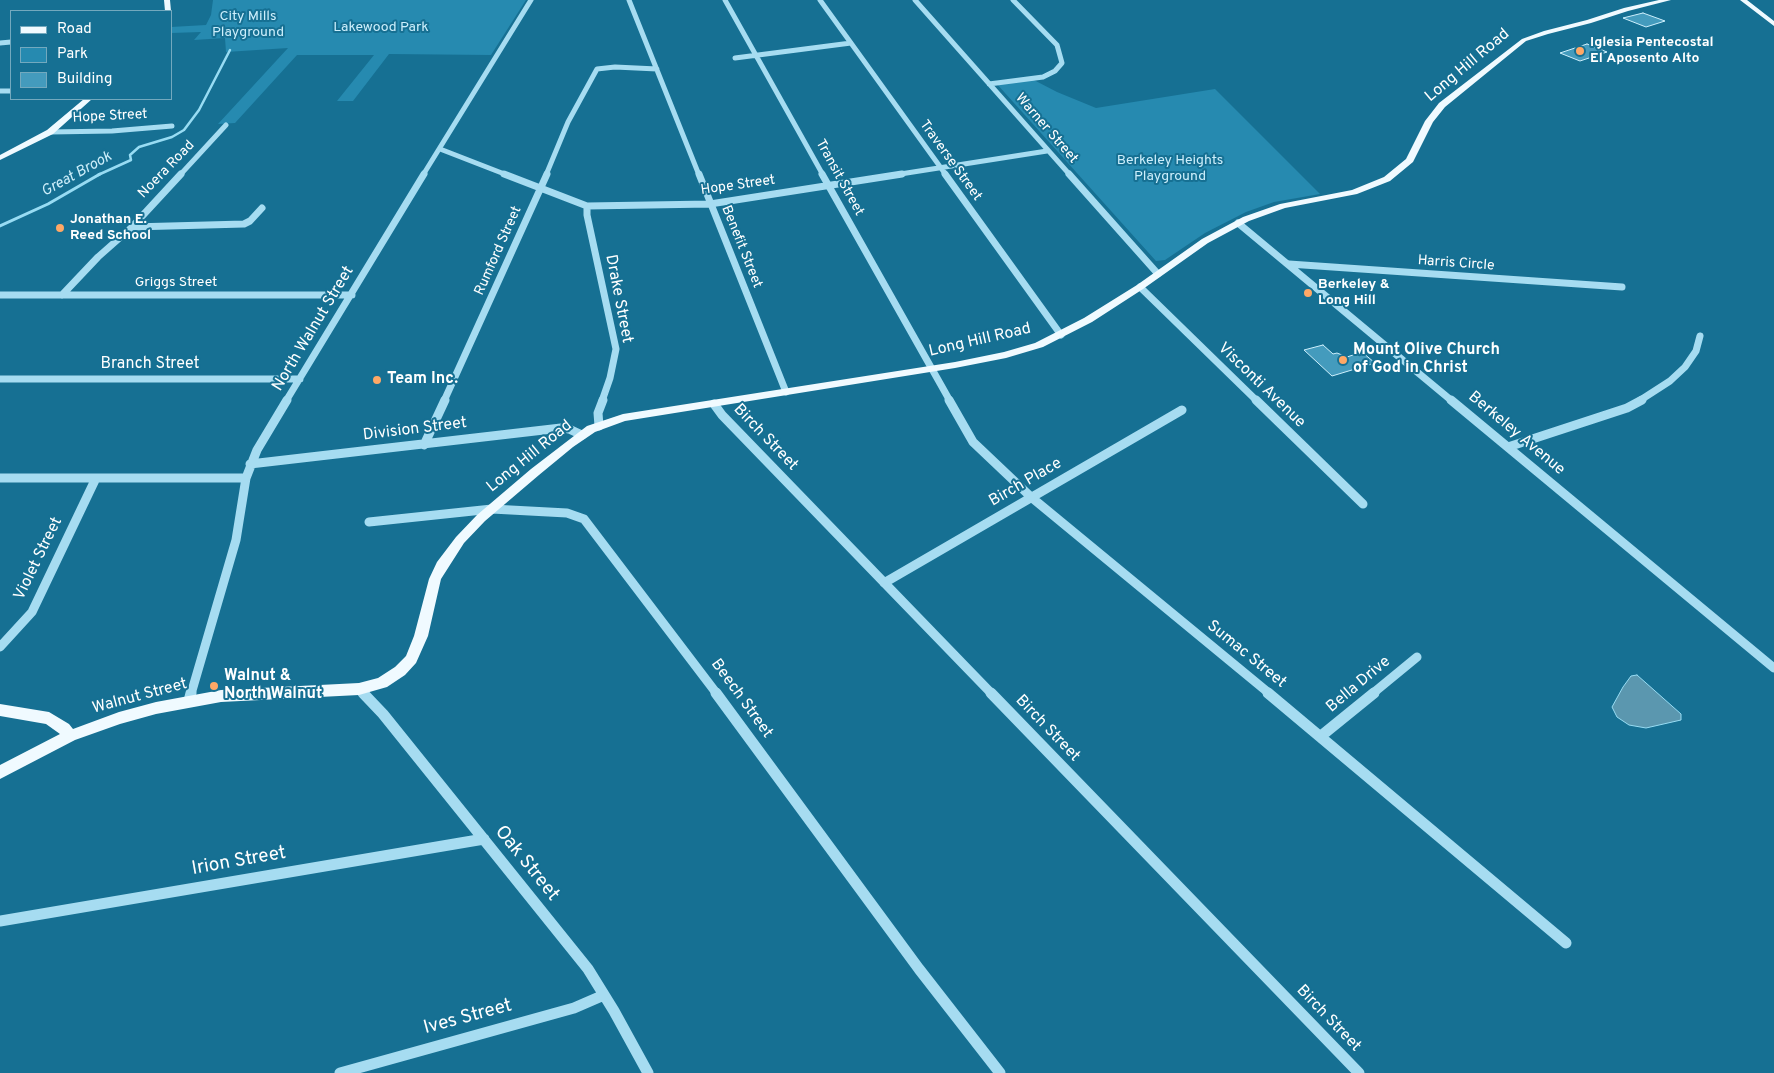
<!DOCTYPE html>
<html>
<head>
<meta charset="utf-8">
<style>
	body { margin:0 }
	#map { position:relative; width:1774px; height:1073px; overflow:hidden; background:#167093; font-family:Overpass,sans-serif }
	canvas { display:block }
	.legend { position:absolute; left:10px; top:10px; width:162px; height:90px; box-sizing:border-box; background:#167093; border:1px solid #73a9be; margin:0; padding:6px 9px; list-style:none; font-size:15px; color:#fff }
	.legend li { display:flex; align-items:center; gap:10px; height:25px }
	.legend b { width:25px; border:1px solid #73a9be }
</style>
</head>
<body>
<div id="map">
<canvas width="1774" height="1073"></canvas>
<ul class="legend">
<li><b style="height:6px;background:#f0faff"></b>Road</li>
<li><b style="height:14px;background:#268ab0"></b>Park</li>
<li><b style="height:14px;background:#449bbd"></b>Building</li>
</ul>
</div>
<script>
const g = document.querySelector('canvas').getContext('2d');
g.lineJoin = 'round';
function paint(path, color) { g.fillStyle = color; g.fill(path, 'evenodd'); }
const poly = rows => new Path2D(rows.map(r => 'M' + r).join(''));
function strokePath(path, color, width, dash) { g.strokeStyle = color; g.lineWidth = width; g.lineCap = dash ? 'butt' : 'round'; g.setLineDash(dash || []); g.stroke(path); }
function label(font, color, halo, rows, align = 'center') {
  g.font = font + ' Overpass,sans-serif'; g.lineWidth = 4; g.setLineDash([]); g.textBaseline = 'middle'; g.strokeStyle = halo; g.fillStyle = color; for (const [text, x, y, turn = 0] of rows) {
    g.save(); g.translate(x, y); g.rotate((+turn || 0) * Math.PI / 180); g.textAlign = isNaN(turn) ? turn : align; if (halo) g.strokeText(text, 0, 0); g.fillText(text, 0, 0); g.restore();
  }
}
paint(poly([
	[213,0,526,0,491,55,389,54,353,101,337,101,374,55,297,55,235,123,218,124,288,48,226,52,225,38,194,40,201,32,171,33,171,27,206,25,211,15],
	[1030,78,1057,92,1096,108,1215,89,1320,194,1274,202,1246,212,1205,233,1165,260,1156,261,996,83]
]), '#268ab0');
const water = poly([
	[1637,675,1681,714,1681,720,1646,728,1629,725,1617,717,1612,707,1623,687,1631,676,1637,675]
]);
paint(water, '#5b97af');
strokePath(water, '#98dcf3', 1);
strokePath(poly([
	[98,175,131,160,130,155,139,147,172,137,184,130,199,110,230,50]
]), '#98dcf3', 2.5);
strokePath(poly([
	[0,226,48,204,100,174]
]), '#98dcf3', 3);
const building = poly([
	[1643,13,1665,21,1646,27,1623,18,1643,13],
	[1587,44,1607,52,1580,61,1560,53,1587,44],
	[1323,345,1333,354,1337,353,1347,357,1362,352,1375,363,1332,376,1304,350,1323,345]
]);
paint(building, '#449bbd');
strokePath(building, '#cdeffc', 1);
strokePath(poly([
	[629,0,699,175],
	[725,0,823,175],
	[820,0,946,175],
	[915,0,1070,175],
	[0,43,11,42],
	[735,58,851,43],
	[989,84,1043,77,1055,71,1062,63,1057,45,1013,0],
	[0,91,11,91],
	[50,132,112,131,172,126],
	[440,149,507,175],
	[180,175,226,125],
	[423,175,531,0],
	[546,175,568,122,597,69,615,67,657,69],
	[894,175,1047,151]
]), '#a6dcf1', 5);
strokePath(poly([
	[504,174,587,206,710,204,902,174],
	[699,174,786,392],
	[822,174,950,401],
	[945,174,1061,335],
	[1069,174,1158,274],
	[587,206,587,215,616,349,610,378,602,401],
	[1238,223,1452,401],
	[132,227,244,224,250,221,262,208],
	[1289,264,1622,287],
	[1140,287,1257,401],
	[0,295,352,295],
	[62,295,98,257,132,227,181,174],
	[0,379,300,379],
	[286,401,424,174],
	[444,401,547,174],
	[1639,401,1670,381,1685,367,1696,351,1700,336]
]), '#a6dcf1', 7);
strokePath(poly([
	[949,400,973,442,1031,497,1270,694],
	[1256,400,1363,504],
	[1451,400,1774,668],
	[714,404,722,415,992,694],
	[599,426,598,413,603,400],
	[424,445,445,400],
	[1508,447,1627,408,1642,400],
	[250,464,561,428,569,429,582,435],
	[0,478,246,478],
	[369,522,492,509,567,513,584,519,717,694],
	[884,583,1182,410],
	[0,647,32,612,96,478],
	[359,689,364,694],
	[191,694,236,540,246,478,257,450,287,400],
	[1372,694,1417,657]
]), '#a6dcf1', 9);
strokePath(poly([
	[363,693,383,714,588,969,614,1011,648,1073],
	[716,693,919,969,1000,1073],
	[991,693,1359,1073],
	[1268,693,1566,943],
	[189,701,191,693],
	[1321,736,1374,693],
	[0,921,484,839],
	[340,1073,574,1008,604,995]
]), '#a6dcf1', 11);
paint(poly([
	[164,0,170,0,171,11,165,11,164,0],
	[1659,0,1671,0,1628,11,1591,23,1548,34,1526,41,1445,107,1433,122,1413,162,1390,181,1357,194,1285,208,1249,221,1208,243,1143,289,1092,322,1043,347,1006,358,955,368,625,421,595,432,573,447,539,475,485,521,464,543,441,579,428,636,416,663,405,675,387,687,359,695,221,702,156,714,120,724,75,740,0,779,0,765,60,734,46,724,0,716,0,704,49,712,69,724,73,729,119,712,156,702,221,690,359,683,378,678,395,667,406,656,414,636,429,579,437,562,456,537,477,515,531,469,587,426,623,414,955,362,1004,352,1035,343,1084,318,1137,285,1202,239,1243,217,1280,204,1352,190,1384,177,1406,159,1425,121,1439,103,1522,39,1544,31,1587,20,1624,8,1659,0],
	[1740,0,1747,0,1774,21,1774,26,1740,0],
	[84,99,92,99,53,134,0,160,0,155,47,130,84,99]
]), '#f0faff');
for (const [x, y, r, color] of [
	[1580,51,5,"#ffa866"],
	[60,228,5,"#ffa866"],
	[1308,293,5,"#ffa866"],
	[1343,360,5,"#ffa866"],
	[377,380,5,"#ffa866"],
	[214,686,5,"#ffa866"]
]) { const dot = new Path2D(); dot.arc(x, y, r, 0, 2 * Math.PI); g.fillStyle = color; g.fill(dot); strokePath(dot, '#167093', 2); }
label('14px', '#cdeffc', '#167093', [
	["City Mills",248,17],
	["Playground",248,33],
	["Lakewood Park",381,28],
	["Berkeley Heights",1170,161],
	["Playground",1170,177]
]);
label('bold 14px', '#fff', '#167093', [
	["Iglesia Pentecostal",1590,43],
	["El Aposento Alto",1590,59],
	["Jonathan E.",70,220],
	["Reed School",70,236],
	["Berkeley &",1318,285],
	["Long Hill",1318,301]
], 'left');
label('14px', '#fff', '#167093', [
	["Hope Street",110,117,-3],
	["Warner Street",1046,129,49],
	["Traverse Street",950,161,54],
	["Noera Road",167,170,-46],
	["Transit Street",839,178,61],
	["Hope Street",738,186,-8],
	["Benefit Street",741,247,68],
	["Rumford Street",499,251,-66],
	["Harris Circle",1456,264,4],
	["Griggs Street",176,283]
]);
label('italic 15px', '#cdeefa', '#167093', [
	["Great Brook",77,175,-29]
]);
label('16px', '#fff', '#167093', [
	["Long Hill Road",1468,66,-40],
	["Drake Street",618,299,79],
	["North Walnut Street",314,329,-59],
	["Long Hill Road",980,341,-13],
	["Branch Street",150,365],
	["Visconti Avenue",1261,386,44],
	["Division Street",415,430,-7],
	["Berkeley Avenue",1516,434,40],
	["Birch Street",765,438,46],
	["Long Hill Road",530,457,-39],
	["Birch Place",1026,483,-30],
	["Violet Street",39,559,-64],
	["Sumac Street",1246,655,39],
	["Bella Drive",1359,685,-40],
	["Walnut Street",140,697,-15],
	["Beech Street",741,699,54],
	["Birch Street",1047,729,46],
	["Birch Street",1328,1019,46]
]);
label('bold 16px', '#fff', '#167093', [
	["Mount Olive Church",1353,351],
	["of God in Christ",1353,369],
	["Team Inc.",387,380],
	["Walnut &",224,677],
	["North Walnut",224,695]
], 'left');
label('19px', '#fff', '#167093', [
	["Irion Street",239,862,-10],
	["Oak Street",526,864,51],
	["Ives Street",468,1018,-15]
]);
</script>
</body>
</html>
